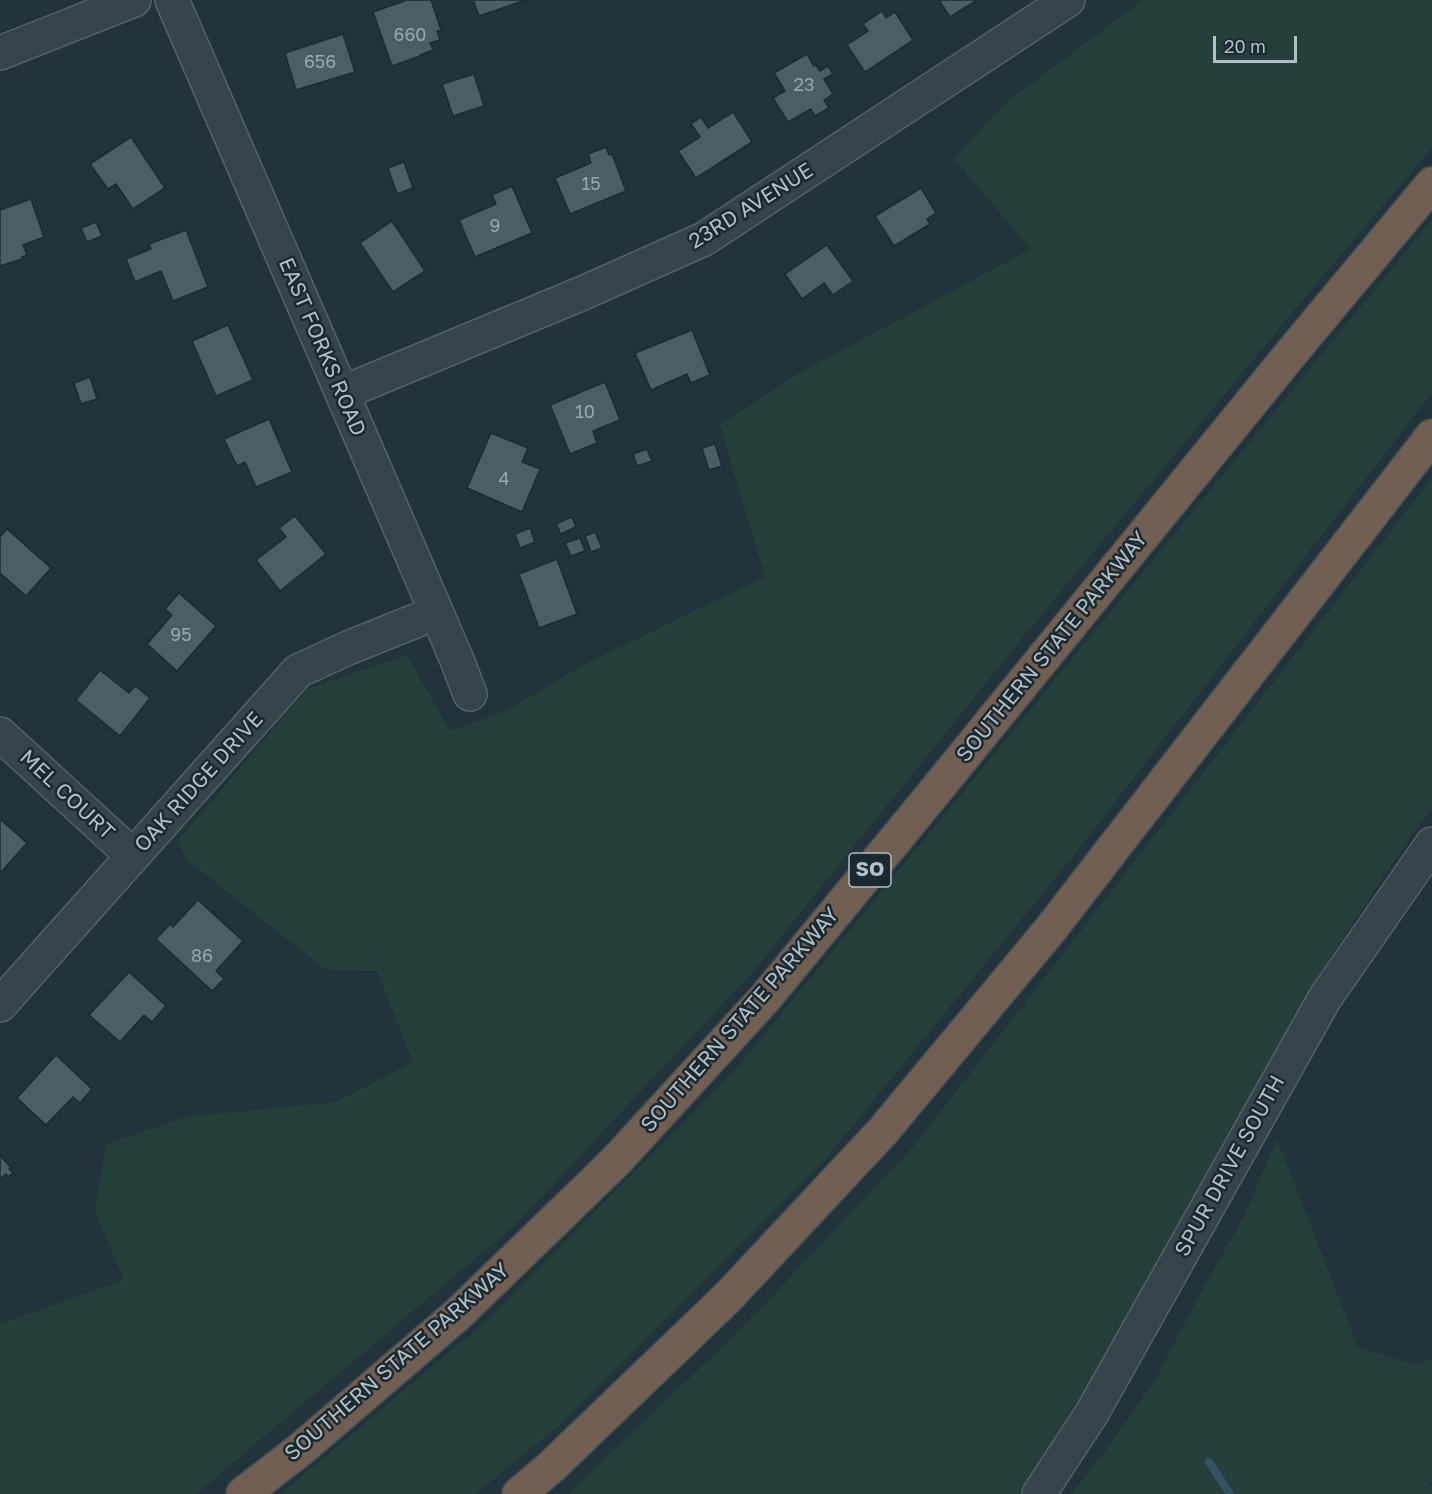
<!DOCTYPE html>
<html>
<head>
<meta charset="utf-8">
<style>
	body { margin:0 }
	#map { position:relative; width:1432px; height:1494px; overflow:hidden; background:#23333c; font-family:"Golos Text",sans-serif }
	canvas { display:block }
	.scale { position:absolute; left:1213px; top:36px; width:84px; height:27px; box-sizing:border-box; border:3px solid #b2bfc7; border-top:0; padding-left:8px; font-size:18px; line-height:21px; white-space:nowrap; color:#b2bfc7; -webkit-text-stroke:4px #1c2931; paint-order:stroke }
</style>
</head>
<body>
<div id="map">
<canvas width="1432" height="1494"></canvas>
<div class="scale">20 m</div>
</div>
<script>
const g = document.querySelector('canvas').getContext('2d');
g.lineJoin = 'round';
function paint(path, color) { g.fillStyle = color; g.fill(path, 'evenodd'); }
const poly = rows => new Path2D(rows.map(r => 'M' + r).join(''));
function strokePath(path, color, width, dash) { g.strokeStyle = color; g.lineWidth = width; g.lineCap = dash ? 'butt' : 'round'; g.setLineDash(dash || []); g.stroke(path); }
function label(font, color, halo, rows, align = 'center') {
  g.font = font + ' "Golos Text",sans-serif'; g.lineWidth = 5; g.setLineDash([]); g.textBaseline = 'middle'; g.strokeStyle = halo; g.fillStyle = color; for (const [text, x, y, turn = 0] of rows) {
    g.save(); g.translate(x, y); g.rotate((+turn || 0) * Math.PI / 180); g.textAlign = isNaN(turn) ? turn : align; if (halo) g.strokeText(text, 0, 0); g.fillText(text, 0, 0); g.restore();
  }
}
paint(poly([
	[1143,0,1432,0,1432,148,1316,284,1024,636,751,974,514,1226,196,1494,0,1494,0,1324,124,1280,95,1211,106,1144,186,1117,336,1102,413,1062,377,971,326,970,186,859,178,841,307,689,407,655,450,731,506,711,585,664,765,577,720,425,796,375,1031,249,954,159,1003,105],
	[1432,220,1432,393,1074,855,823,1162,559,1426,475,1494,281,1494,483,1324,732,1074],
	[1432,478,1432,808,1391,865,1314,983,1060,1437,1021,1494,568,1494,747,1323,913,1147],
	[1277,1139,1358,1347,1415,1365,1432,1359,1432,1482,1428,1484,1432,1486,1432,1494,1071,1494,1106,1450,1155,1380,1200,1294,1244,1216]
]), '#263f3b');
strokePath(poly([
	[1209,1462,1230,1494]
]), '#365263', 8);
const building = poly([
	[407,0,431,0,441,30,437,31,440,40,430,43,433,50,420,55,420,56,392,66,373,12,407,0],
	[473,0,526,0,479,16,473,0],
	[939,0,977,0,950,17,939,0],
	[882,11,886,18,895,12,913,40,865,72,847,45,868,31,863,24,882,11],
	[343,34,355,72,296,90,285,53,343,34],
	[807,54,814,66,816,65,820,71,828,66,833,74,824,79,833,94,824,100,829,108,815,116,811,109,788,122,773,98,785,91,774,73,807,54],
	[474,74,484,106,453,116,442,84,474,74],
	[733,112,752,142,696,178,678,151,700,137,691,124,701,117,708,128,733,112],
	[131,137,165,188,133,209,116,184,108,189,90,164,131,137],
	[606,147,609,155,612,154,626,191,570,214,555,178,591,163,588,154,606,147],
	[404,162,413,188,397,194,388,168,404,162],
	[512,186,532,233,475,257,459,220,496,204,492,195,512,186],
	[921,188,936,213,927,219,930,224,894,246,875,216,921,188],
	[31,199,44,237,23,245,27,255,22,257,22,259,0,266,0,210,31,199],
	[392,221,425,271,393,292,360,243,392,221],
	[96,222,102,236,87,242,81,228,96,222],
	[186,230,208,287,173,301,161,271,135,282,126,259,151,249,149,244,186,230],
	[827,245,853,281,833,295,824,283,802,299,785,274,827,245],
	[228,325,253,380,216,396,192,341,228,325],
	[692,330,710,375,691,383,687,374,651,390,635,353,692,330],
	[90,377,97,399,81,404,74,383,90,377],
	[605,382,620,420,593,431,597,443,570,454,550,405,605,382],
	[269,419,292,472,256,487,245,462,237,466,224,439,269,419],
	[491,433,528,448,522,462,540,469,522,512,467,488,491,433],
	[715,444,722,466,709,470,702,448,715,444],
	[647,449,652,461,637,466,633,454,647,449],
	[295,516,326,554,280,591,256,560,286,537,279,528,295,516],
	[572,517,576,527,561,534,556,524,572,517],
	[530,528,535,542,520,548,515,534,530,528],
	[7,529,51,568,26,596,0,573,0,537,7,529],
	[595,532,602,548,591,552,585,536,595,532],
	[580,538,585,551,571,556,565,543,580,538],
	[557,559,577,614,539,628,519,574,557,559],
	[179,593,216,626,177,671,147,644,172,615,165,609,179,593],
	[100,670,129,693,135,686,150,698,120,736,76,700,100,670],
	[0,819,27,843,0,873,0,819],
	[198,900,243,941,216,971,224,979,212,991,156,939,170,924,173,927,198,900],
	[129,972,166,1006,152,1022,144,1015,120,1042,89,1015,129,972],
	[56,1055,92,1089,80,1103,73,1097,46,1125,17,1098,56,1055],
	[0,1155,11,1168,9,1169,13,1173,8,1177,6,1174,0,1179,0,1155]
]);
paint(building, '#4c5d67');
strokePath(building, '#1e2b33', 1.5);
const minor = poly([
	[172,0,342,393,457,660,470,694],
	[0,53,134,0],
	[342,393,583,293,704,239,1068,0],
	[0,734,133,856],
	[0,1005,298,671,348,648,435,613],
	[1039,1494,1092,1413,1325,998,1432,844]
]);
const highway = poly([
	[243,1494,301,1449,457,1315,616,1161,766,997,932,795,1293,351,1432,184],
	[519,1494,551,1467,728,1297,883,1131,1050,930,1432,436]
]);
strokePath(minor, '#55626a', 36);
strokePath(highway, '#424f57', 36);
strokePath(minor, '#36444c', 33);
strokePath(highway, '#725f53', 33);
label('18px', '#98a6af', null, [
	["660",410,35],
	["656",320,62],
	["23",804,85],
	["15",591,184],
	["9",495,226],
	["10",585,412],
	["4",504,479],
	["95",181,635],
	["86",202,956]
]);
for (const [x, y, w] of [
	[870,870,42]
]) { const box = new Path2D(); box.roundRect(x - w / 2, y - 17, w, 34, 4.5); g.fillStyle = '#1c2931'; g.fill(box); strokePath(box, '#b2bfc7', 1.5); }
label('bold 20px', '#b2bfc7', null, [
	["SO",870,870]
]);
label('21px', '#b2bfc7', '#1c2931', [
	["23RD AVENUE",751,206,-32],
	["EAST FORKS ROAD",322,347,67],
	["SOUTHERN STATE PARKWAY",1052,647,-51],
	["OAK RIDGE DRIVE",199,782,-48],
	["MEL COURT",67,795,43],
	["SOUTHERN STATE PARKWAY",740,1020,-49],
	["SPUR DRIVE SOUTH",1230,1166,-61],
	["SOUTHERN STATE PARKWAY",397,1362,-41]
]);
</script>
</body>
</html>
